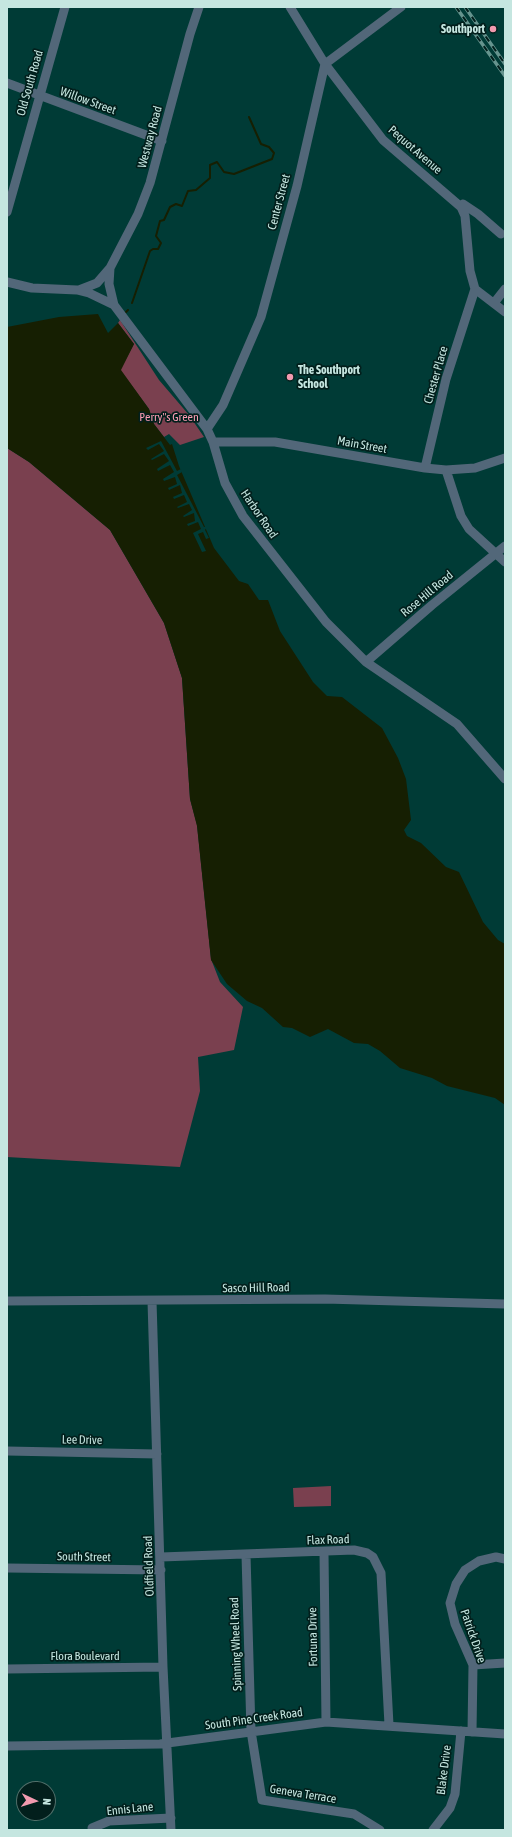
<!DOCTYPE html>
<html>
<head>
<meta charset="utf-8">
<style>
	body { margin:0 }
	#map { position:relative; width:512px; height:1837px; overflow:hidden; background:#003b36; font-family:"Asap Condensed",sans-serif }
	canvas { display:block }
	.frame { position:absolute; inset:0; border:8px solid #c5e6e0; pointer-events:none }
	.north { position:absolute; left:16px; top:1781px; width:40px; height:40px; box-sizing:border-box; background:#021f1c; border:1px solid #506f6a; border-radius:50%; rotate:94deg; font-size:11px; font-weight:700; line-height:16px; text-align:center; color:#c5e6e0 }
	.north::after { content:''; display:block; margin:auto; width:14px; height:18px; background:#f29aaf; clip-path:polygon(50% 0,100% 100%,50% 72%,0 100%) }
</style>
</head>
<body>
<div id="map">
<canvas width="512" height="1837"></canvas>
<div class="frame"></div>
<div class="north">N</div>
</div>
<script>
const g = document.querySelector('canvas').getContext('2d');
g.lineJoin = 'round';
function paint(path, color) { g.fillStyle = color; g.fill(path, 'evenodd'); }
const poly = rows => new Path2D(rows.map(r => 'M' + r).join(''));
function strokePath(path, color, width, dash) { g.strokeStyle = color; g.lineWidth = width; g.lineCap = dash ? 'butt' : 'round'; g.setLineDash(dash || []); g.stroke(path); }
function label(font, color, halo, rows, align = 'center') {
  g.font = font + ' "Asap Condensed",sans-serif'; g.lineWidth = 3.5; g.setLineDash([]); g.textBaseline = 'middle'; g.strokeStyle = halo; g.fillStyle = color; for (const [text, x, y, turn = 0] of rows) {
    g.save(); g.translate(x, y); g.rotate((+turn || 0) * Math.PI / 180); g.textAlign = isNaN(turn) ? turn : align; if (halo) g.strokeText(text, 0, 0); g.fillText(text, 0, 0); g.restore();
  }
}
paint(poly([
	[120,320,159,380,189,415,204,437,180,445,169,434,164,437,154,424,149,409,120,370,134,344,118,323],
	[7,448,29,462,110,530,164,623,182,678,190,799,197,825,211,959,220,982,243,1007,234,1050,198,1057,200,1091,180,1167,7,1157],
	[331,1486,331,1506,294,1507,293,1488]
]), '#7a404f');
paint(poly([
	[98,314,108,333,118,323,134,344,121,370,149,409,154,424,170,445,172,444,179,466,214,548,239,581,248,584,259,600,268,600,280,631,313,682,327,696,342,697,382,728,398,758,406,779,411,820,404,830,407,836,421,843,446,867,459,872,483,922,498,940,505,944,505,1105,495,1098,447,1086,432,1078,400,1068,380,1051,368,1044,354,1043,328,1029,310,1037,292,1028,283,1027,262,1008,247,1001,227,984,211,960,197,826,190,799,182,678,164,623,110,530,29,462,7,448,7,327,59,317]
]), '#161f02');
paint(poly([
	[161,441,177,471,181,469,182,472,177,475,204,527,207,527,205,530,209,538,206,539,203,532,198,534,206,551,202,552,193,533,201,529,198,522,188,526,187,524,195,521,194,513,184,517,183,516,192,510,189,504,178,508,177,507,187,502,184,495,174,499,173,497,182,493,180,485,169,490,168,488,177,484,175,477,164,481,163,479,174,472,170,465,158,471,157,469,169,461,164,454,152,460,151,459,164,451,159,444,148,450,146,448]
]), '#003b36');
strokePath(poly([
	[132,303,150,251,153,249,158,249,161,243,156,236,160,221,164,220,170,207,176,204,182,206,188,191,196,190,210,178,210,165,217,162,224,172,234,174,272,159,274,153,269,147,261,144,249,117],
	[126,312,128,310]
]), '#161f02', 2);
strokePath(poly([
	[290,7,325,64,383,140,461,207,465,216,470,271,475,289,505,312],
	[7,83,162,141],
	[461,207,463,204,478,214,501,234],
	[7,212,65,7],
	[7,282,32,288,77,290,89,293,114,305,207,429,213,442,225,483,243,516,326,622,366,662,457,724,505,779],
	[79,290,97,283,110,268],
	[494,303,505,289],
	[114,305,109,284,110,268,138,214,150,183,190,34,199,7],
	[207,429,223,405,261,317,297,186,325,64,401,7],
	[213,442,275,442,425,468,446,470,475,468,505,458],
	[425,468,446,379,475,289],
	[446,470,461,516,469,529,505,562],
	[366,662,432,605,505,546],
	[7,1301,325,1299,505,1304],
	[152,1301,163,1667,171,1830],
	[7,1451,157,1454],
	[324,1552,326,1722],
	[246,1555,251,1731,262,1800,354,1814,380,1830],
	[161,1557,354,1550,367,1553,373,1557,381,1573,389,1725],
	[7,1568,161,1570],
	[473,1665,505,1663],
	[7,1669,163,1667],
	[472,1732,473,1665,455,1624,450,1603,456,1584,465,1570,479,1561,496,1557,505,1559],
	[7,1746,160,1744,326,1722,505,1734],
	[92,1828,109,1821,171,1818],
	[433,1830,450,1808,455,1794,461,1731]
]), '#526779', 9);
const rail = poly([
	[456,7,505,76],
	[465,7,505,64]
]);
strokePath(rail, '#66948e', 3.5);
strokePath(rail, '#021f1c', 2, [6]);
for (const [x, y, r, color] of [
	[493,29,4,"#f29aaf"],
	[290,377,4,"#f29aaf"]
]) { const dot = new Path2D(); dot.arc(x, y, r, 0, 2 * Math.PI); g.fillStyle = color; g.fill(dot); strokePath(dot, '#021f1c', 1.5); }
label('bold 12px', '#c5e6e0', '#021f1c', [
	["Southport",485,29],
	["The Southport",298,370,"left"],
	["School",298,384,"left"]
], 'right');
label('12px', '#c5e6e0', '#021f1c', [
	["Old South Road",30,83,-74],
	["Willow Street",88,101,20],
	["Westway Road",150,137,-75],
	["Pequot Avenue",415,150,41],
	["Center Street",279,202,-75],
	["Chester Place",436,375,-74],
	["Main Street",362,445,10],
	["Harbor Road",259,514,56],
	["Rose Hill Road",427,594,-40],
	["Sasco Hill Road",256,1288,-1],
	["Lee Drive",82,1440,1],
	["Flax Road",328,1540,-2],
	["South Street",84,1557,1],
	["Oldfield Road",149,1566,-92],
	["Patrick Drive",473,1636,71],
	["Fortuna Drive",313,1637,-91],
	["Spinning Wheel Road",236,1644,-92],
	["Flora Boulevard",85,1656],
	["South Pine Creek Road",254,1719,-8],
	["Blake Drive",444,1770,-83],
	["Geneva Terrace",303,1794,9],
	["Ennis Lane",130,1809,-6]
]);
label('12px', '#fd9eb5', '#021f1c', [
	["Perry\"s Green",169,417]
]);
</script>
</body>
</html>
